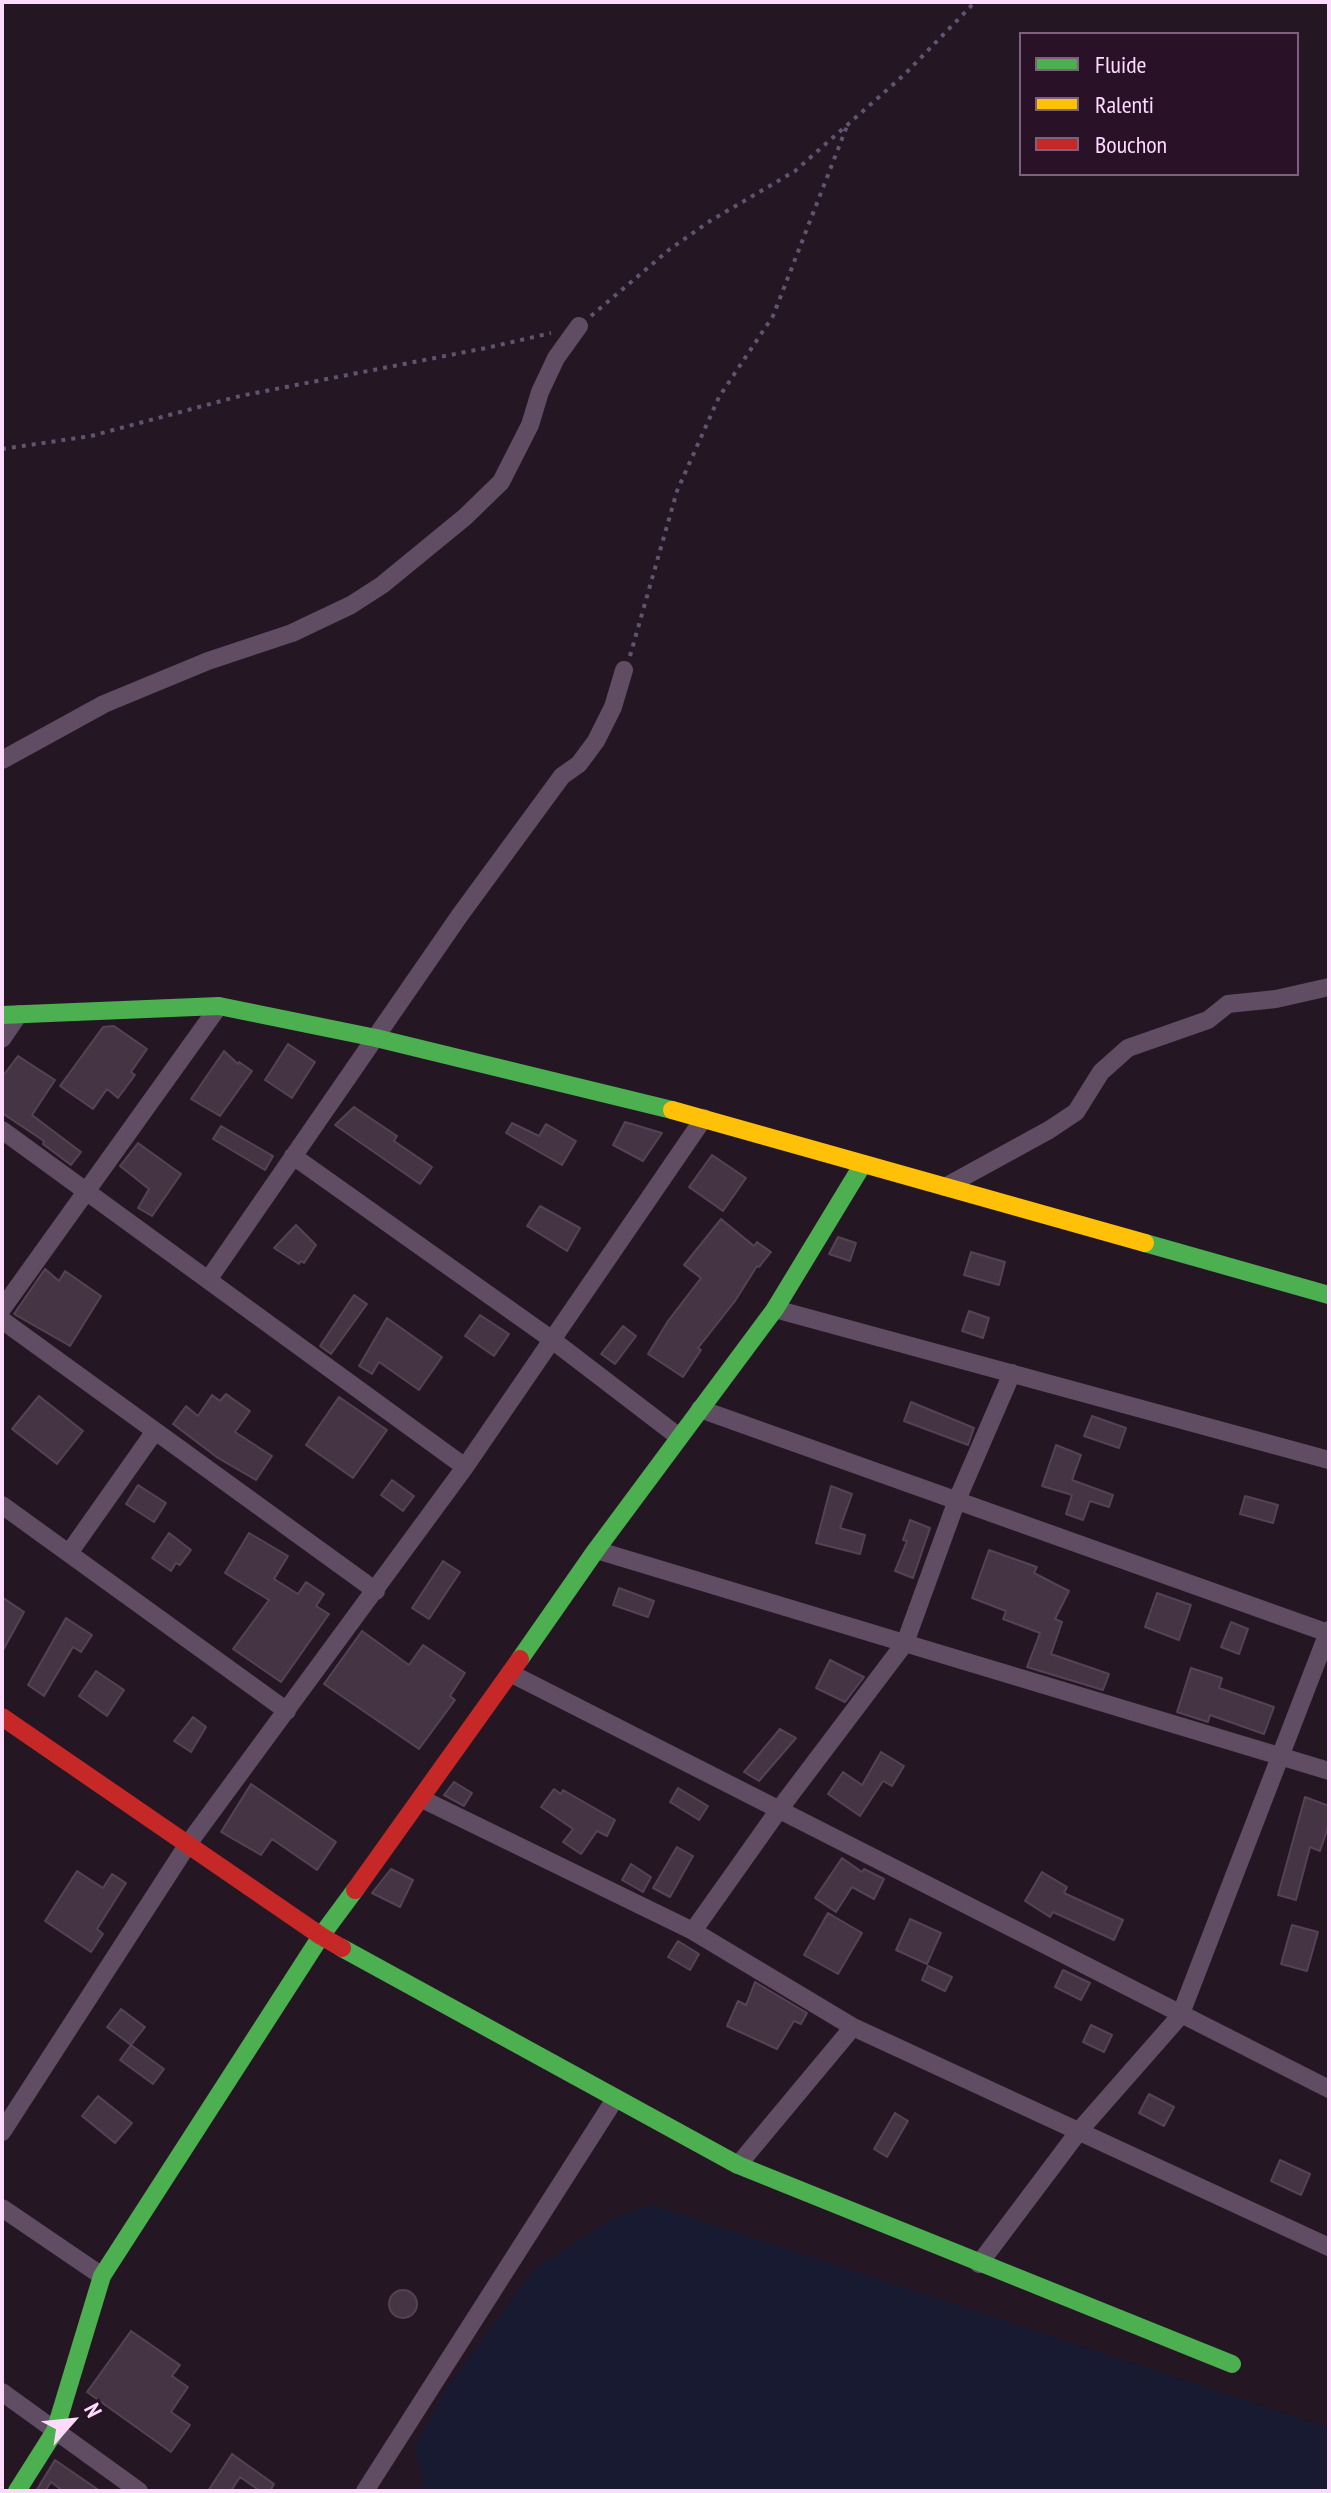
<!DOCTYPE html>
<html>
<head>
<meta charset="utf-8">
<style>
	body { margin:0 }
	#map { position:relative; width:1331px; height:2493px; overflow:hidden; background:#241723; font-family:"PT Sans Narrow",sans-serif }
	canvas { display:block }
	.frame { position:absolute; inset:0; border:4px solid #fddbfd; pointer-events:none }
	.legend { position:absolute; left:1019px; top:32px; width:280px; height:144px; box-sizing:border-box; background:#291228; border:2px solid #7e627d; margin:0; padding:10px 14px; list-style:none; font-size:24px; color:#fddbfd }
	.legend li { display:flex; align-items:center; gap:16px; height:40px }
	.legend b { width:40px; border:2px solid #7e627d }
	.north { position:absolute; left:32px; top:2381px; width:80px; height:80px; -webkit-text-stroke:6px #291228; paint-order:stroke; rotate:63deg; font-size:22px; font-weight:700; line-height:32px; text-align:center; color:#fddbfd }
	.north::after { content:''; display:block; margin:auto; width:28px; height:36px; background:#fddbfd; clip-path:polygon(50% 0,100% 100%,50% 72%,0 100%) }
</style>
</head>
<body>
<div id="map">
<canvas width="1331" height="2493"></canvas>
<div class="frame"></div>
<ul class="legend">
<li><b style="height:10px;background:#4caf50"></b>Fluide</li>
<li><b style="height:10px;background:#ffc107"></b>Ralenti</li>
<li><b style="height:10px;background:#c62828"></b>Bouchon</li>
</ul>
<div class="north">N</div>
</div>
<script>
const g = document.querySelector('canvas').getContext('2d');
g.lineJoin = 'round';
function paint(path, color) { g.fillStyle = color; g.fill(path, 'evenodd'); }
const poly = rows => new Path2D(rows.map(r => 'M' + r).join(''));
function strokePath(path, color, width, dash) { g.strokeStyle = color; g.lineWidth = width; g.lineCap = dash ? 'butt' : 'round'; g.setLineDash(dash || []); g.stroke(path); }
paint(poly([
	[654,2205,1329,2428,1329,2491,424,2491,415,2446,446,2389,534,2269,615,2217]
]), '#171a31');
const building = poly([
	[114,1026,147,1049,131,1072,135,1075,118,1098,107,1089,93,1109,60,1086,103,1027,114,1026],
	[288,1044,315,1062,292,1098,265,1080,288,1044],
	[224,1051,238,1064,239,1062,252,1071,220,1116,191,1099,224,1051],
	[18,1056,55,1080,32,1115,81,1152,71,1165,43,1144,44,1141,2,1113,2,1077,18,1056],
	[354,1107,397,1136,394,1141,432,1167,420,1184,335,1125,354,1107],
	[625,1122,662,1133,643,1161,613,1145,625,1122],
	[512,1123,539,1136,546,1124,576,1141,562,1165,506,1133,512,1123],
	[221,1126,273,1156,265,1170,213,1139,221,1126],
	[138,1143,181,1174,152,1216,138,1208,149,1189,120,1166,138,1143],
	[712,1155,746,1178,723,1211,689,1187,712,1155],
	[540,1206,580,1228,567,1251,527,1226,540,1206],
	[721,1219,754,1246,757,1242,771,1252,759,1267,757,1266,735,1301,698,1348,701,1350,683,1377,648,1354,668,1321,701,1278,684,1265,721,1219],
	[296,1225,316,1245,304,1263,301,1261,299,1264,274,1248,296,1225],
	[838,1237,856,1243,850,1261,829,1254,838,1237],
	[971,1252,1005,1262,999,1285,964,1275,971,1252],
	[45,1269,59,1281,65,1271,101,1296,70,1346,14,1314,45,1269],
	[354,1295,367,1304,331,1354,320,1346,354,1295],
	[969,1311,989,1318,983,1338,962,1331,969,1311],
	[480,1315,509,1334,494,1356,465,1336,480,1315],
	[387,1318,442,1357,419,1390,379,1362,372,1374,359,1366,387,1318],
	[623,1326,636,1336,615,1364,601,1354,623,1326],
	[226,1394,250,1411,235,1432,272,1456,256,1480,218,1458,173,1424,186,1406,198,1416,212,1395,220,1401,226,1394],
	[39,1396,83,1431,57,1464,12,1429,39,1396],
	[339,1397,387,1430,353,1478,306,1445,339,1397],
	[911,1402,974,1428,968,1445,904,1421,911,1402],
	[1092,1416,1126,1428,1119,1448,1084,1436,1092,1416],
	[1056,1445,1081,1455,1072,1480,1113,1495,1109,1507,1090,1501,1083,1520,1066,1514,1072,1495,1042,1486,1056,1445],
	[392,1480,414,1496,403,1511,381,1495,392,1480],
	[138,1485,166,1503,154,1522,126,1504,138,1485],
	[831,1486,852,1494,840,1528,865,1535,860,1554,816,1543,831,1486],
	[1245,1496,1278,1505,1273,1523,1240,1514,1245,1496],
	[910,1520,930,1528,913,1578,895,1571,907,1541,903,1540,910,1520],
	[169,1533,191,1550,180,1565,176,1563,171,1571,152,1558,169,1533],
	[249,1533,288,1556,274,1579,298,1594,306,1582,324,1594,316,1606,329,1614,281,1682,233,1649,269,1600,225,1573,249,1533],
	[989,1550,1037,1567,1034,1573,1069,1591,1055,1619,1062,1622,1051,1654,1109,1674,1103,1690,1027,1667,1040,1633,1003,1619,1006,1611,972,1598,989,1550],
	[443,1561,460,1572,429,1619,412,1608,443,1561],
	[619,1588,654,1601,648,1617,613,1605,619,1588],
	[1157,1593,1191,1605,1179,1640,1145,1627,1157,1593],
	[2,1597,24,1612,2,1652,2,1597],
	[66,1618,92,1635,81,1652,73,1647,44,1696,28,1685,66,1618],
	[1231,1622,1248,1629,1239,1654,1221,1647,1231,1622],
	[362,1631,409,1665,423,1645,465,1673,450,1696,455,1700,419,1749,324,1684,362,1631],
	[830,1660,864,1677,845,1702,816,1688,830,1660],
	[1191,1668,1222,1678,1219,1688,1274,1707,1264,1734,1210,1715,1208,1722,1177,1712,1191,1668],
	[96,1671,124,1690,107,1716,79,1696,96,1671],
	[193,1717,206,1727,191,1752,174,1741,193,1717],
	[780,1729,796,1738,759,1781,744,1772,780,1729],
	[881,1752,904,1766,892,1786,883,1781,860,1816,828,1794,843,1772,862,1785,881,1752],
	[454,1782,472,1793,464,1806,444,1795,454,1782],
	[251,1784,336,1842,317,1870,272,1839,261,1855,221,1832,251,1784],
	[678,1788,708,1806,699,1820,670,1802,678,1788],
	[554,1789,561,1794,563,1790,615,1820,607,1836,597,1831,581,1854,563,1842,573,1829,541,1807,554,1789],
	[1305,1797,1329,1806,1329,1824,1320,1851,1310,1847,1296,1900,1278,1895,1305,1797],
	[677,1847,693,1856,670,1897,653,1888,677,1847],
	[842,1858,862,1872,864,1869,884,1879,874,1899,852,1887,836,1912,815,1898,842,1858],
	[631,1864,651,1877,643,1892,622,1880,631,1864],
	[391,1869,413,1880,400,1907,372,1893,391,1869],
	[77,1871,103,1888,112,1874,126,1883,97,1929,103,1934,91,1952,45,1921,77,1871],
	[1042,1872,1067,1887,1064,1893,1123,1920,1114,1940,1053,1912,1050,1917,1025,1901,1042,1872],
	[828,1913,862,1933,838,1974,804,1955,828,1913],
	[910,1919,941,1933,927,1964,896,1950,910,1919],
	[1292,1925,1318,1932,1307,1971,1281,1964,1292,1925],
	[678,1941,699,1954,690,1970,668,1957,678,1941],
	[928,1966,952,1977,945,1991,922,1980,928,1966],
	[1063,1970,1090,1983,1081,2000,1055,1987,1063,1970],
	[755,1982,807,2013,801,2024,794,2021,777,2049,727,2026,738,2001,746,2005,755,1982],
	[121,2009,145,2027,131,2045,107,2027,121,2009],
	[1091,2025,1112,2035,1104,2052,1083,2042,1091,2025],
	[131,2045,164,2069,153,2084,120,2060,131,2045],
	[1149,2094,1174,2107,1164,2126,1139,2113,1149,2094],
	[98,2096,132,2123,115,2143,82,2116,98,2096],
	[895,2113,908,2121,887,2157,874,2149,895,2113],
	[1280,2160,1310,2174,1301,2195,1271,2181,1280,2160],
	'389 2304a14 14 0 1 1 28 0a14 14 0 1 1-28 0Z',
	[131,2331,180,2365,172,2376,188,2387,171,2412,190,2425,171,2452,87,2392,131,2331],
	[232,2454,274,2484,270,2491,260,2491,240,2477,231,2491,208,2491,232,2454],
	[55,2460,100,2491,63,2491,51,2482,45,2491,36,2491,55,2460]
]);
paint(building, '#453544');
strokePath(building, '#564256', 2);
strokePath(poly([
	[591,316,670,249,710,221,795,171,905,74,975,2],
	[2,449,91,436,240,396,486,348,551,333],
	[630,656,677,491,719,397,773,316,847,126]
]), '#605570', 4, [4, 6]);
strokePath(poly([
	[2,760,104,704,208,661,292,633,351,605,382,585,465,517,501,482,530,425,540,392,556,358,579,326],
	[2,1039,19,1014],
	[2,1130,465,1467],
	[293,1156,551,1339,679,1437],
	[945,1187,1049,1130,1076,1112,1101,1072,1128,1048,1208,1020,1228,1004,1276,999,1329,987],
	[208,1280,460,915,562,776,579,764,596,741,613,707,624,670],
	[2,1309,219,1006],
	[775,1309,1329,1460],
	[2,1320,376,1591],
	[700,1409,1328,1633],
	[2,1505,287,1711],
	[596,1550,1329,1771],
	[69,1553,155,1431],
	[510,1673,1329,2089],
	[422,1799,693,1931,853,2027,1329,2247],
	[693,1931,778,1811,905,1643,957,1500,1012,1373],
	[2,2132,188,1844,465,1467,704,1118],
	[738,2165,853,2027],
	[2,2208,102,2276],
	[979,2264,1079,2131,1180,2016,1329,1630],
	[2,2392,139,2491],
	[365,2491,615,2099]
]), '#614d63', 18);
strokePath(poly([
	[2,1015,219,1006,376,1038,672,1110],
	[1145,1243,1329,1295],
	[520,1659,596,1550,775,1309,863,1164],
	[342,1948,738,2165,1232,2364],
	[17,2491,55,2431,102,2276,321,1936,355,1890]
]), '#4caf50', 18);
strokePath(poly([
	[672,1110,1145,1243]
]), '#ffc107', 18);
strokePath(poly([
	[2,1717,321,1936,342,1948],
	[355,1890,520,1659]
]), '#c62828', 18);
</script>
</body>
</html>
